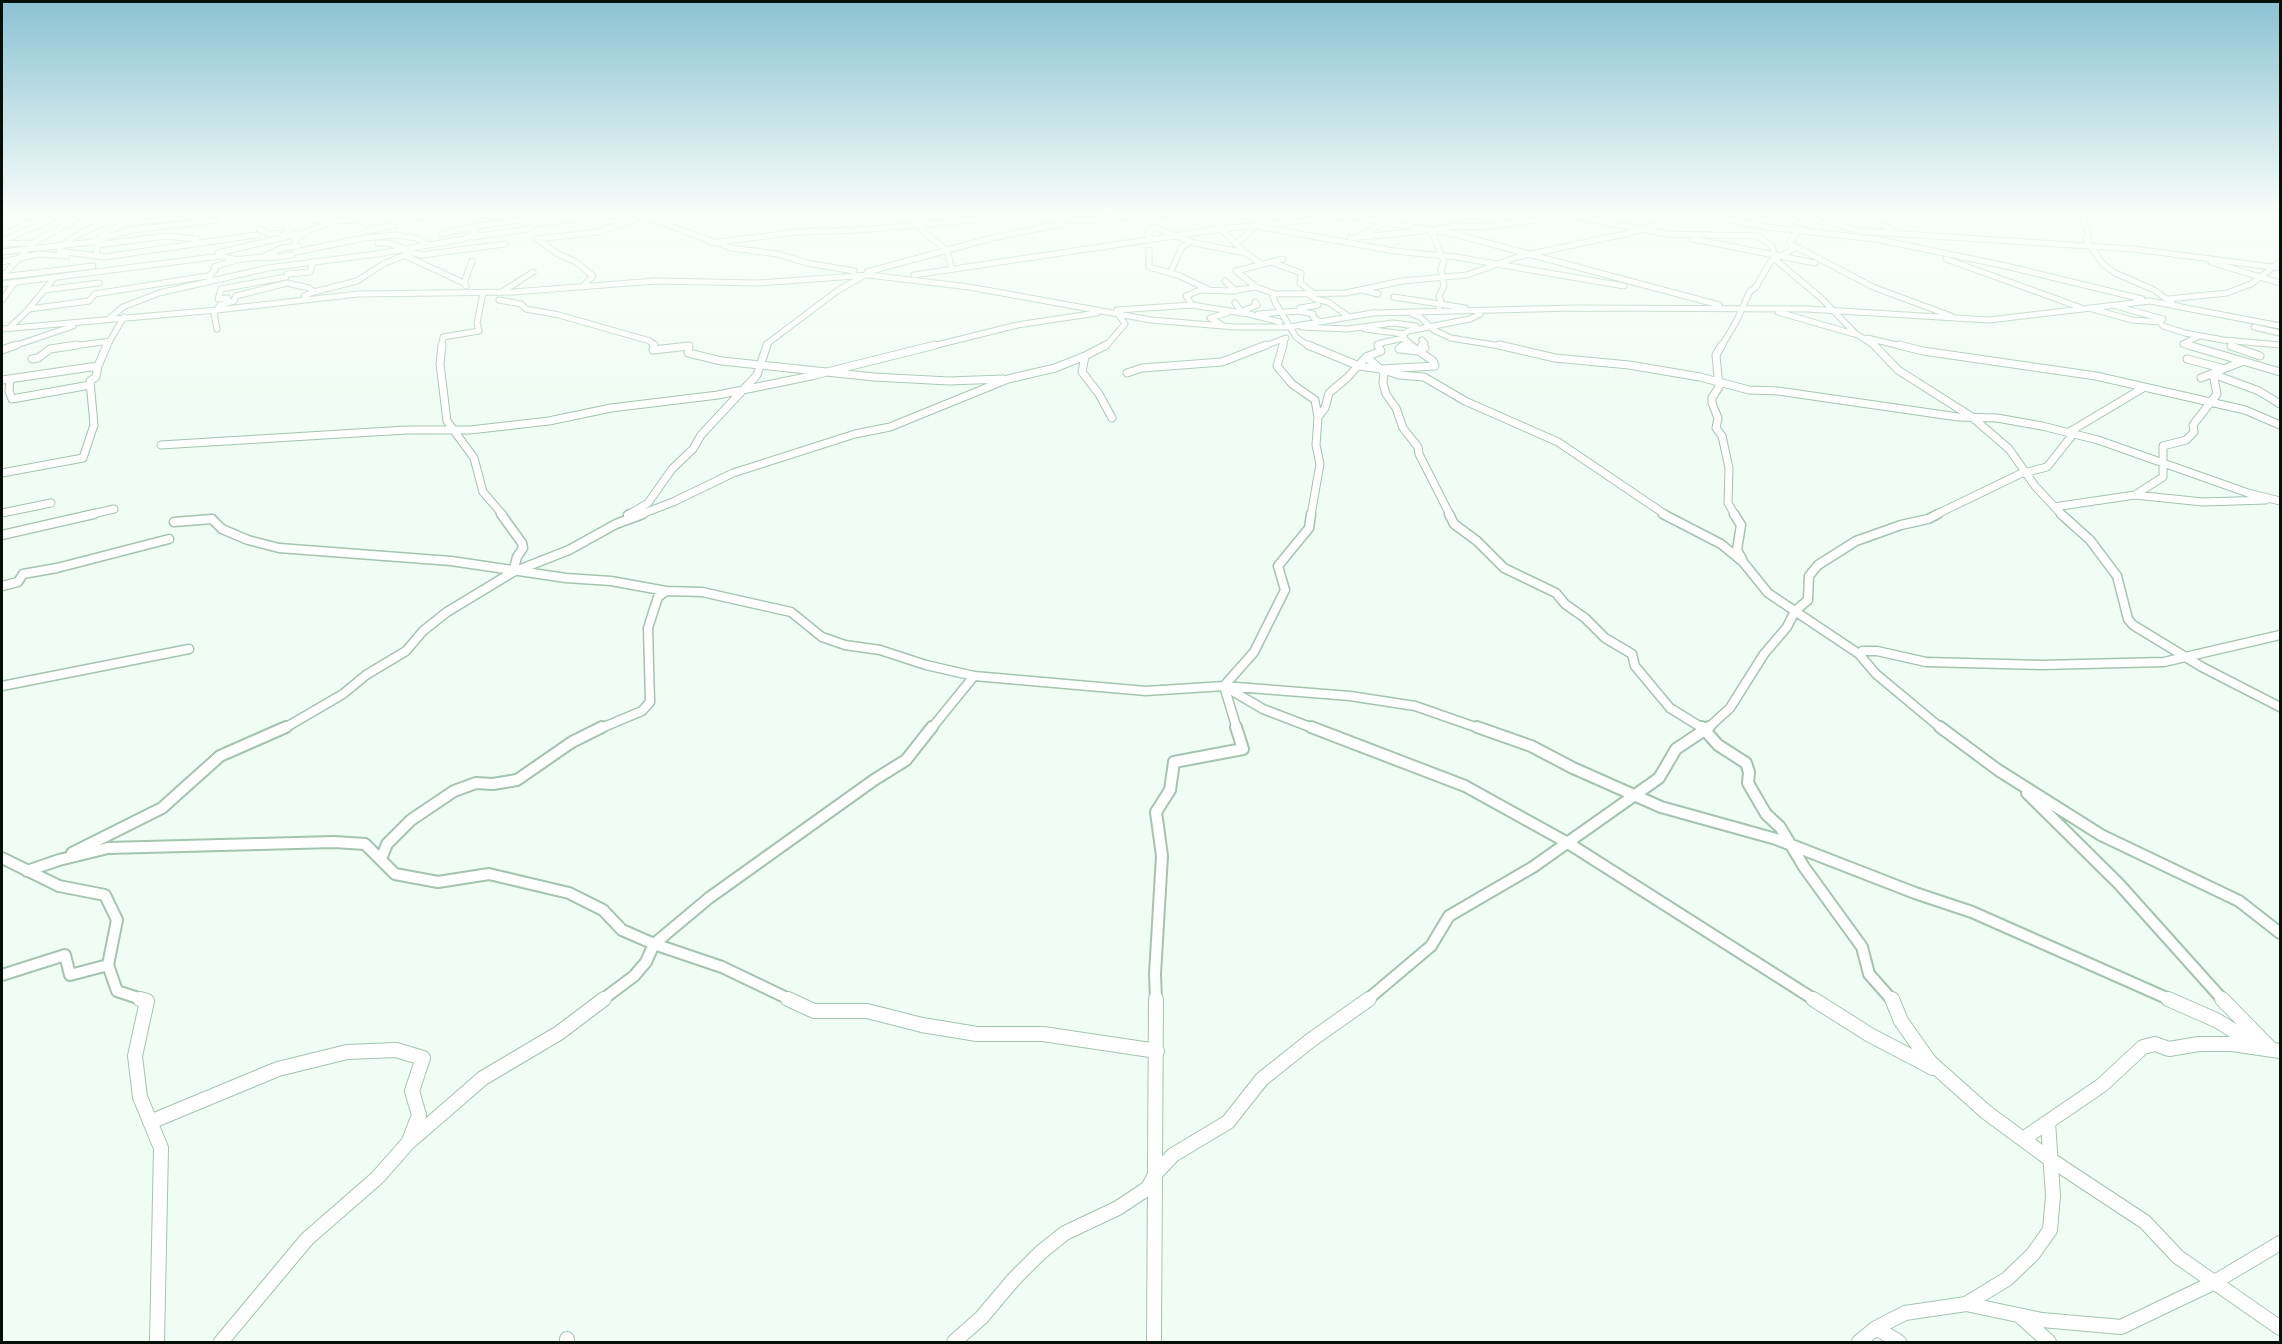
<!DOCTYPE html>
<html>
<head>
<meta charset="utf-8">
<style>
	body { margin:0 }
	#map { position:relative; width:2282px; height:1344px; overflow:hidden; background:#f0fdf4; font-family:"Noto Sans",sans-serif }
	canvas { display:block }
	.frame { position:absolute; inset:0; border:3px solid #040f08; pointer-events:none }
</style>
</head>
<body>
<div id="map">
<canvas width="2282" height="1344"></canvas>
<div class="frame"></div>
</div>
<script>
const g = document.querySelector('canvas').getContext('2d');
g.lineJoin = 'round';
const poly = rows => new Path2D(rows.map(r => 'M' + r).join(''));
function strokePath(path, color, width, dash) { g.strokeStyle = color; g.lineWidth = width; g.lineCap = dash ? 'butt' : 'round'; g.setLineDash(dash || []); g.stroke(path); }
const minorFar4 = poly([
	[123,214,81,233,61,246,59,251,104,257,256,235],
	[273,214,285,216,288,233,283,235],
	[627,214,632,215],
	[910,214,926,234,947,250,952,270],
	[1177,214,1182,216],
	[1200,214,1223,228],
	[1562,214,1667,234,1758,236,1772,246,1777,261,1821,298,1856,334,1877,347],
	[1701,214,1766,227,1876,239,2006,266,2142,299],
	[1735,214,1757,216,1761,214],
	[1767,214,1820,227],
	[1865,214,1896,233],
	[2081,214,2088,233,2086,240,2103,264,2115,273,2154,290,2172,303],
	[1588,215,1612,214],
	[285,216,323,221,354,220,368,223,372,229],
	[349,217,367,214],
	[638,217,665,222,670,226,731,248,778,254,807,263,854,271],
	[1204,217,1223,216],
	[2,218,18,218],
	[653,218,677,214],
	[394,220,440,214],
	[1826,220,1857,231,2134,249,2280,268],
	[1827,220,1857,214],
	[1074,221,1170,214],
	[127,223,181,218],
	[1262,227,1394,251,1456,257,1624,286],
	[2,228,36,214],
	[259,229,269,234,278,233],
	[1221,229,1243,251,1261,264],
	[1436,229,1456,226,1480,227,1568,216],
	[1431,230,1444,261,1441,269,1444,286,1439,296,1441,301,1439,307],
	[368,231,394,225,394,218,384,214],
	[441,234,473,227],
	[1361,234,1370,231,1394,214],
	[473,237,527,229,537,222],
	[1350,238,1422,231],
	[537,239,598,232,634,221,605,221],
	[537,239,558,254,576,262,593,276,582,287],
	[1693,239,1815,263],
	[1150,240,1148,233,1155,227,1190,242,1245,253],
	[2,241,64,214],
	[378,243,388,243,402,248],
	[712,243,797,232,859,230,981,219,1079,219],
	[2,244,33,243],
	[1236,244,1269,214],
	[98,245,165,236,197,239],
	[1793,245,1873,287,1951,316],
	[297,246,294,240,312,229,330,223],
	[1149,250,1149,267,1180,276,1207,289],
	[2,252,92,242,132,230,216,220],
	[296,252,364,238,395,235,416,238,427,244],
	[408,252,422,255,505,244],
	[218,253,306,232],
	[93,256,96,256,98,243,104,234,133,219,133,214],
	[406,256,464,283],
	[261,258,282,248,298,246],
	[267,258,292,255],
	[1283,259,1236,271,1256,287,1275,294,1346,293,1402,281,1467,275,1517,257,1625,234,1666,223,1676,216,1685,214],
	[1946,259,2079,307],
	[2,262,38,254,67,256],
	[1271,262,1301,273,1300,283,1313,293],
	[2211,262,2280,283],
	[867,272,992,238,1060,224],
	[1170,273,1182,247,1190,242],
	[287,274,310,272,313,262],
	[914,275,1221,229,1348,216,1454,234,1719,305],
	[2,277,33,243,79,217,94,214],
	[2,277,93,266],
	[212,280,209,276,215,270,214,267,236,260],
	[1225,281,1236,291],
	[2,284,221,256,236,260,261,257],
	[466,286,464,283,472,261],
	[44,290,99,283],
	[1362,290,1378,294],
	[314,292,357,281,383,264,405,255,407,249],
	[502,292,533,272],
	[1275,294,1273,297,1276,304,1296,337,1310,347],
	[1308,294,1315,299,1328,302,1348,316],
	[1394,297,1465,308],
	[228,298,218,299,221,289,286,277],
	[2168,299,2227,293,2251,284,2280,262],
	[2,300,15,282],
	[499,300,521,304,526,309,559,315,650,341,654,347],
	[1235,303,1242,313],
	[1192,305,1249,314,1280,322],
	[2116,306,2163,319,2160,322,2163,326,2185,333,2223,340,2280,345],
	[29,309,89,301,95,294,207,276],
	[2092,309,2132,320,2160,322],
	[1117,310,1192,305,1186,296,1200,290,1231,291,1256,287],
	[1243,311,1257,305,1255,302],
	[1299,311,1300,308,1318,305],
	[1778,312,1854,334],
	[1258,314,1299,311,1313,314,1313,317,1319,321],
	[1412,314,1420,317,1434,330,1451,338,1506,347],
	[110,318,123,307,159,293,268,268,377,254,463,239,475,235,473,227,477,226,549,216,578,216,579,218,534,224],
	[1222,325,1210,318,1227,313],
	[1302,327,1347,329,1393,323,1416,326],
	[2254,327,2280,333],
	[9,328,27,311,55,277],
	[2,329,217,310,358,294,513,292,656,281,759,283,869,275,969,287,1151,320,1235,327,1290,327,1373,313,1575,308,1807,309,1989,320,2150,301,2280,326],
	[217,329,214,313,220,305,234,301,236,296,287,283,309,288,314,292,304,296],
	[1365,329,1404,334],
	[1404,338,1413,347],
	[1867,338,1905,347],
	[1422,340,1425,343,1422,345,1424,347],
	[2231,346,2234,347],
	[11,347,73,326],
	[66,347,110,341],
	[106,347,124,317],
	[442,347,443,337,479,331,477,323,483,293],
	[681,347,689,347],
	[767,347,768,343,837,291,863,276],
	[929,347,1017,325,1097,313],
	[1105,347,1125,324,1118,314],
	[1262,347,1286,338],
	[1283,347,1285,339],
	[1378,347,1381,343,1404,338,1404,334,1408,331,1470,319,1480,314],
	[1402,347,1407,343],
	[1721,347,1736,322,1750,291,1756,287,1771,261,1793,249,1790,242,1799,229],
	[2193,347,2183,344,2199,336]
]);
const minorFar3 = poly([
	[442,345,440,364,447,421,474,458,483,492,503,515],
	[654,345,653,350,689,346,688,353,722,361,874,377,949,381,1003,379],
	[1106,345,1085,356,1082,372,1099,394,1112,418],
	[1283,345,1277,366,1292,384,1315,400,1318,417,1316,445,1320,464,1311,515],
	[1308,345,1359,366,1381,369,1435,366,1433,361,1410,345],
	[1404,345,1399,349,1418,351,1425,348,1422,345],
	[1499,345,1555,358,1629,365,1700,377,1749,390,1778,391,1958,417,1997,418,2042,426,2098,440,2248,493,2280,501],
	[1722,345,1716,355,1719,387,1712,398,1712,403,1718,418,1716,428,1722,436,1729,468,1728,503,1735,515],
	[1874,345,1898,370,1972,417,2009,449,2035,486,2062,515],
	[1899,345,1923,351,2096,376,2245,410,2280,425],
	[2188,345,2280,372],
	[2231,346,2260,356],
	[2,350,16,345],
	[1366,357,1384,372,1383,383,1386,394,1396,408,1403,428,1418,447,1419,454,1450,515],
	[32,359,38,358,50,349,77,345],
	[2187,359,2221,368],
	[1381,369,1399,375,1424,377,1465,401,1558,442,1666,515],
	[1127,373,1142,368,1222,362,1266,345],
	[2201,378,2241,362],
	[10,379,9,391,12,399,90,385],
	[2,380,98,366,107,345],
	[1318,417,1325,408,1329,393,1347,378,1366,357,1381,351,1378,345],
	[161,445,406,430,470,430,549,421,611,408,718,395,811,376,935,345],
	[2,473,83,458,94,425,90,381,96,377,98,366],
	[2135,495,2163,477,2163,446,2186,440,2194,432,2193,425,2217,394,2213,374,2259,391,2280,404],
	[2054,507,2135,495,2203,502,2266,500],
	[2,513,51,503],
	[88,515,114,509],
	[628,515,648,503,672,469,693,449,701,435,757,375,767,345],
	[639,515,673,502,733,473,855,434,890,427,1008,379,1055,368,1085,356],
	[1935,515,2020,474,2047,467,2074,433,2071,431,2143,388]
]);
const minorFar2 = poly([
	[501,514,522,543,523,548,517,557,513,572],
	[1449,514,1454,524,1477,541,1504,568,1556,593,1565,604,1585,618,1605,638,1632,654,1635,666,1670,708,1704,729],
	[1663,514,1721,544,1743,562,1768,593,1859,654,1876,674,1942,729],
	[1734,514,1741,525,1737,550,1742,559],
	[2061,514,2090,540,2117,576,2128,619,2133,625,2202,667,2280,707],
	[628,515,630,514],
	[174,522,212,519,222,529,248,540,279,548,451,561,566,578,611,581,666,591,702,592,791,612,822,637,845,645,880,650,926,665,974,676,1146,691,1224,686,1350,696,1415,706,1481,729],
	[2,535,94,514],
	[2,586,18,582,23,574,57,568,169,539],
	[1859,654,1862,651,1877,651,1926,662,2042,665,2164,662,2280,635],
	[2,686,189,649],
	[1229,689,1263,709,1315,729],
	[283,729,343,694,366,675,406,651,423,631,447,612,513,572,569,550,616,524,643,514],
	[599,729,642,711,650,702,648,628,658,597,666,591],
	[931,729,974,676],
	[1237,729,1224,686,1254,652,1285,590,1278,566,1309,528,1311,514],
	[1707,729,1730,708,1764,654,1787,627,1795,611,1808,600,1809,576,1818,565,1856,541,1901,525,1928,519,1938,514]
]);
const minorFar1 = poly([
	[1311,727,1465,786,1568,843,1815,1000],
	[1477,727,1531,746,1573,768,1661,807,1776,839,1915,893,1972,912,2171,1000],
	[1702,727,1718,745,1746,763,1749,772,1748,783,1766,814,1780,827,1804,867,1862,947,1869,974,1892,1000],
	[1940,727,1998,770,2101,835,2239,901,2280,933],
	[2027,793,2119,884,2223,1000],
	[72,853,162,808,220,756,286,727],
	[2,858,59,886,105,895,117,920,108,965,117,991,144,1000],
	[381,859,387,844,411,820,454,791,476,783,493,784,517,780,572,742,602,727],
	[27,871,59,860,108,848,334,842,365,844,395,874,438,882,489,874,569,893,603,910,622,930,654,944,722,967,791,1000],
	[2,975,65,955,70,975,108,965],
	[602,1000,634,976,646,962,654,944,709,898,874,780,906,760,932,727],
	[1156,1000,1155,974,1162,856,1156,812,1170,790,1174,762,1243,749,1236,727],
	[1367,1000,1431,946,1449,916,1533,867,1659,778,1676,749,1709,727]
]);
const minor = poly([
	[140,999,147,1001,135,1056,140,1097,161,1148,157,1342],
	[788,999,814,1011,867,1011,922,1025,977,1034,1043,1034,1157,1051],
	[1813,999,1870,1035,1933,1068],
	[1892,999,1901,1021,1930,1062,1986,1112,2051,1160,2145,1222,2178,1257,2280,1328],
	[2168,999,2216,1020,2239,1034,2251,1047],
	[2222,999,2270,1048],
	[150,1122,278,1069,347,1052,396,1050,423,1058,412,1091,419,1115,409,1141],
	[2023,1139,2102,1085,2143,1047,2155,1044,2169,1049,2199,1044,2232,1044,2280,1051],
	[1966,1304,2007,1279,2033,1254,2050,1230,2053,1196,2048,1122],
	[2020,1316,2049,1342],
	[1876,1328,1899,1342],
	[567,1339,567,1342],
	[221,1342,307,1239,377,1178,408,1143,483,1078,559,1033,604,999],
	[954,1342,982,1317,1014,1279,1040,1253,1065,1233,1118,1208,1148,1188,1156,1173,1173,1155,1228,1122,1262,1079,1311,1040,1369,999],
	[1154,1342,1156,999],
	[1859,1342,1876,1328,1905,1313,1966,1304,2042,1320,2121,1327,2213,1283,2280,1243]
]);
strokePath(minorFar4, '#a3c4ae', 7);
strokePath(minorFar3, '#a3c4ae', 9);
strokePath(minorFar2, '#a3c4ae', 11);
strokePath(minorFar1, '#a3c4ae', 14);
strokePath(minor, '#a3c4ae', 16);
strokePath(minorFar4, '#fff', 5);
strokePath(minorFar3, '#fff', 7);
strokePath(minorFar2, '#fff', 8);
strokePath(minorFar1, '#fff', 10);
strokePath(minor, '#fff', 14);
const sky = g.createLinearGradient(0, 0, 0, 402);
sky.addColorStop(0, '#8bc2d3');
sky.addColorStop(0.53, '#f8fefa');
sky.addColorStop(1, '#f8fefa00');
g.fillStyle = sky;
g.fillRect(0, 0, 2282, 402);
</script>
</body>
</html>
